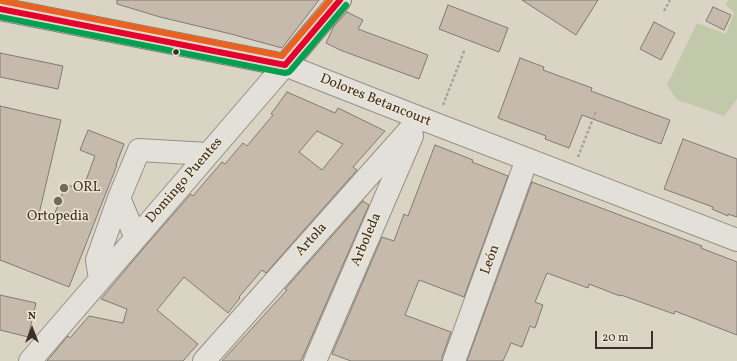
<!DOCTYPE html>
<html>
<head>
<meta charset="utf-8">
<style>
	body { margin:0 }
	#map { position:relative; width:737px; height:361px; overflow:hidden; background:#dad4c5; font-family:Vollkorn,serif }
	canvas { display:block }
	.north { position:absolute; left:12px; top:309px; width:40px; height:40px; -webkit-text-stroke:3px #ece6d4; paint-order:stroke; rotate:0deg; font-size:11px; font-weight:700; line-height:16px; text-align:center; color:#3f2e26 }
	.north::after { content:''; display:block; margin:auto; width:14px; height:18px; background:#3f2e26; clip-path:polygon(50% 0,100% 100%,50% 72%,0 100%) }
	.scale { position:absolute; left:595px; top:331px; width:58px; height:18px; box-sizing:border-box; border:2px solid #3f2e26; border-top:0; padding-left:5px; font-size:12px; line-height:14px; white-space:nowrap; color:#3f2e26; -webkit-text-stroke:3px #ece6d4; paint-order:stroke }
</style>
</head>
<body>
<div id="map">
<canvas width="737" height="361"></canvas>
<div class="north">N</div>
<div class="scale">20 m</div>
</div>
<script>
const g = document.querySelector('canvas').getContext('2d');
g.lineJoin = 'round';
function paint(path, color) { g.fillStyle = color; g.fill(path, 'evenodd'); }
const poly = rows => new Path2D(rows.map(r => 'M' + r).join(''));
function strokePath(path, color, width, dash) { g.strokeStyle = color; g.lineWidth = width; g.lineCap = dash ? 'butt' : 'round'; g.setLineDash(dash || []); g.stroke(path); }
function label(font, color, halo, rows, align = 'center') {
  g.font = font + ' Vollkorn,serif'; g.lineWidth = 3; g.setLineDash([]); g.textBaseline = 'middle'; g.strokeStyle = halo; g.fillStyle = color; for (const [text, x, y, turn = 0] of rows) {
    g.save(); g.translate(x, y); g.rotate((+turn || 0) * Math.PI / 180); g.textAlign = isNaN(turn) ? turn : align; if (halo) g.strokeText(text, 0, 0); g.fillText(text, 0, 0); g.restore();
  }
}
paint(poly([
	[728,0,737,0,737,99,735,102,724,116,702,108,677,100,667,85,697,23,726,34,734,13,726,5]
]), '#c2c9aa');
const building = poly([
	[117,0,319,0,282,48,231,34,160,17,117,4,117,0],
	[522,0,598,0,576,35,522,0],
	[448,5,508,28,499,52,439,29,448,5],
	[713,7,731,15,724,30,706,21,713,7],
	[347,12,363,20,358,29,428,55,419,79,340,50,326,43,334,26,347,12],
	[654,22,675,33,661,60,640,49,654,22],
	[0,53,63,66,58,89,0,77,0,53],
	[520,58,544,67,543,70,592,88,591,91,670,120,661,144,582,115,569,148,545,139,546,136,498,118,520,58],
	[287,92,335,113,338,108,385,131,353,167,357,170,266,273,262,270,239,297,240,298,228,313,184,277,157,310,198,344,183,361,47,361,68,336,70,338,89,316,123,323,127,309,101,299,148,243,191,194,193,196,222,162,225,164,243,143,247,146,273,115,271,114,287,92],
	[317,131,343,144,322,170,299,152,317,131],
	[0,106,61,120,39,214,53,218,66,184,82,191,95,156,80,150,88,130,124,144,116,165,117,165,69,287,0,260,0,106],
	[683,139,737,159,737,217,728,214,728,216,712,209,713,207,664,189,683,139],
	[435,145,473,160,472,162,508,176,464,297,419,280,405,315,451,332,442,357,442,361,351,361,332,354,382,237,394,241,404,214,408,216,435,145],
	[532,182,702,246,701,248,737,262,737,335,675,311,674,314,621,295,620,296,589,284,588,288,547,273,535,302,543,305,535,328,530,326,522,347,511,343,503,361,467,361,532,182],
	[363,201,369,205,301,361,222,361,287,290,285,289,363,201],
	[0,295,36,303,28,337,0,330,0,295]
]);
paint(building, '#c6baac');
strokePath(building, '#807a72', 1);
const minor = poly([
	[136,238,119,198,139,150,208,154],
	[100,279,97,260,119,198],
	[30,361,285,65,420,118,737,240],
	[204,361,420,118],
	[315,361,412,136],
	[454,361,527,159]
]);
const major = poly([
	[0,9,285,65,340,0]
]);
strokePath(minor, '#969087', 24);
strokePath(major, '#807a72', 24);
strokePath(poly([
	[664,11,670,0],
	[443,105,465,49],
	[578,157,596,111]
]), '#a8a49d', 2.5, [3, 2]);
strokePath(minor, '#e2e0d9', 22);
strokePath(major, '#dedbd2', 22);
strokePath(poly([
	[0,9,285,65,340,0]
]), '#e4002b', 6);
strokePath(poly([
	[0,17,285,73,289,72,291,70,346,5]
]), '#03a04f', 6);
strokePath(poly([
	[2,1,282,56,330,0]
]), '#e96222', 6);
for (const [x, y, r, color] of [
	[176,52,3.5,"#3f2e26"],
	[64,188,5,"#75685e"],
	[58,201,5,"#75685e"]
]) { const dot = new Path2D(); dot.arc(x, y, r, 0, 2 * Math.PI); g.fillStyle = color; g.fill(dot); strokePath(dot, '#ece6d4', 1.5); }
label('14px', '#3f2e26', '#ece6d4', [
	["Dolores Betancourt",375,101,22],
	["Domingo Puentes",185,181,-49],
	["Artola",312,240,-48],
	["Arboleda",367,240,-67],
	["León",491,260,-70]
]);
label('14px', '#3f2e26', '#ece6d4', [
	["ORL",73,188],
	["Ortopedia",58,217,"center"]
], 'left');
</script>
</body>
</html>
